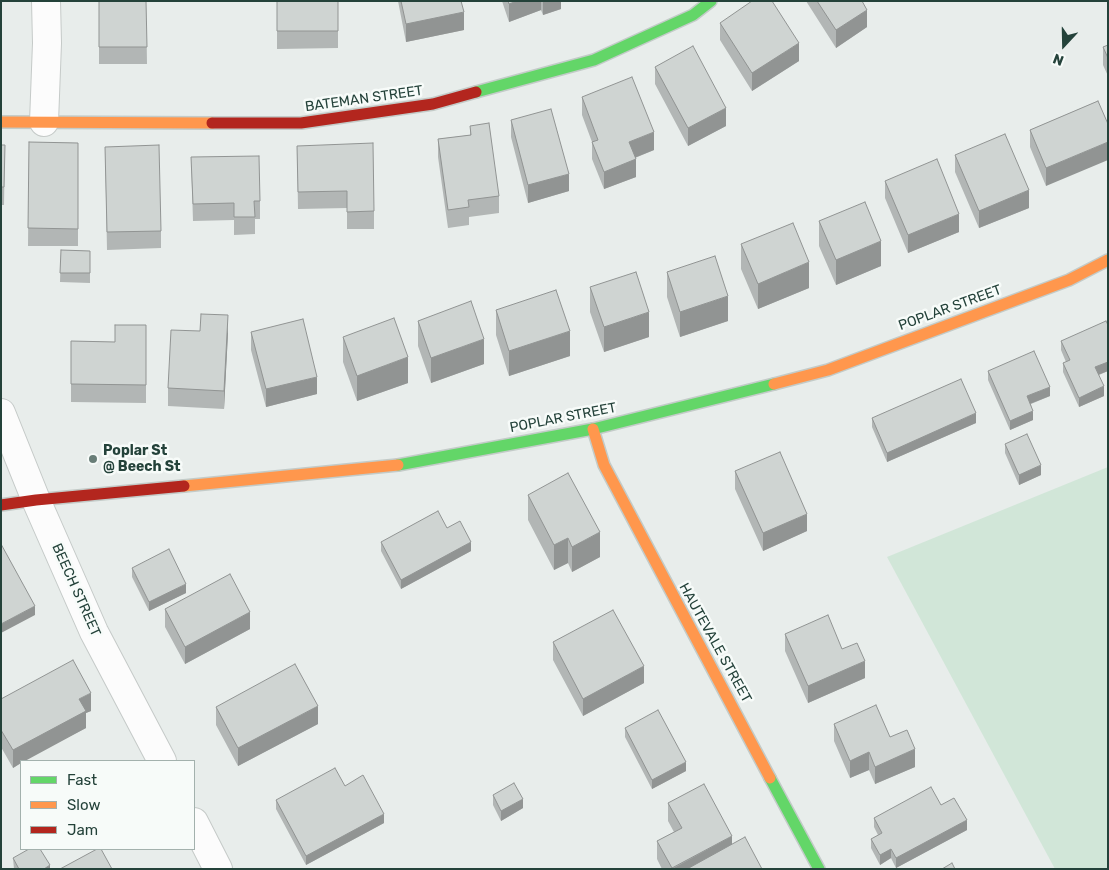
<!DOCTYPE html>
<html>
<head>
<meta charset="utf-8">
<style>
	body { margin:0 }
	#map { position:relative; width:1109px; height:870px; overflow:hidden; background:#e8edeb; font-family:Rubik,sans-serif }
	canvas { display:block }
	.frame { position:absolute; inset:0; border:2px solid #24423a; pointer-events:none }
	.legend { position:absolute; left:20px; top:760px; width:175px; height:90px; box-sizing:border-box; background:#f7fbf9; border:1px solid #a3b1ad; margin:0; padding:6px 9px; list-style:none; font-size:15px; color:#24423a }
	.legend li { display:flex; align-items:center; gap:10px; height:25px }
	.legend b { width:25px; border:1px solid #a3b1ad }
	.north { position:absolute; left:1039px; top:20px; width:50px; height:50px; -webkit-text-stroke:4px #f7fbf9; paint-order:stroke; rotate:201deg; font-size:14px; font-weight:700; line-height:20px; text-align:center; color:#24423a }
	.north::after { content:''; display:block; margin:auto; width:18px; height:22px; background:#24423a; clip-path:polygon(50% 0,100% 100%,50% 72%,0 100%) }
</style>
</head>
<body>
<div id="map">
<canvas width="1109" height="870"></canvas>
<div class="frame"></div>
<ul class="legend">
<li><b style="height:6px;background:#63d668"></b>Fast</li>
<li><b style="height:6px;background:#ff974d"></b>Slow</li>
<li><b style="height:6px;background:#b3261e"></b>Jam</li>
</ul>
<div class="north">N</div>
</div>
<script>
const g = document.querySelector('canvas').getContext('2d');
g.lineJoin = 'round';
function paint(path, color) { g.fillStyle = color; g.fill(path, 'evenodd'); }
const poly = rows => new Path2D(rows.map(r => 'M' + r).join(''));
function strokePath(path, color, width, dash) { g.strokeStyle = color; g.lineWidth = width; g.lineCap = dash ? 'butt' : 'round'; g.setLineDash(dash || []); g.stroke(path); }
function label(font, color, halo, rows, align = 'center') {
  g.font = font + ' Rubik,sans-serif'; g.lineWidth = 5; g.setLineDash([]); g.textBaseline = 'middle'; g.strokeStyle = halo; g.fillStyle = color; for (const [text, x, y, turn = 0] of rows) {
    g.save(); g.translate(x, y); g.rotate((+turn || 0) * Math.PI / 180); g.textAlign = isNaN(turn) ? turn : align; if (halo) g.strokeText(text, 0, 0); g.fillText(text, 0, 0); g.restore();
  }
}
paint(poly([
	[1108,467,1108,869,1055,869,887,557]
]), '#d1e6d8');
const street = poly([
	[44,122,47,43,46,1],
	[1,413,36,500,94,632,162,761],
	[194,822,218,869]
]);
const fast = poly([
	[476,92,594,60,693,15,711,1],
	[398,465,593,429,774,384],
	[770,778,819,869]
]);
const slow = poly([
	[1,122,212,123],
	[774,384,828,370,1069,280,1108,260],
	[593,429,604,465,770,778],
	[184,486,398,465]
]);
const jam = poly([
	[212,123,301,123,433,104,476,92],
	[1,505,36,500,184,486]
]);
strokePath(street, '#c5cac8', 30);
strokePath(fast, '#c3cbc8', 14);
strokePath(slow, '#c3cbc8', 14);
strokePath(jam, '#c3cbc8', 14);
strokePath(street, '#fcfcfc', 28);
strokePath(fast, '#63d668', 11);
strokePath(slow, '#ff974d', 11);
strokePath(jam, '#b3261e', 11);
paint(poly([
	[99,1,146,1,147,64,99,64],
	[277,1,338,1,338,48,277,49],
	[398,1,461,1,464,30,406,42],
	[502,1,561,1,561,9,543,15,541,10,509,22],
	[806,1,862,1,867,27,836,48],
	[720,23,799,61,752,91,720,40],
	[1108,45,1108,76,1103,65,1103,47],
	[655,67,726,126,688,146,655,84],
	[582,97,654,150,635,158,636,177,604,189,592,159,592,142,582,115],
	[1098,101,1046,186,1030,147,1030,130],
	[511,120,569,191,528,203,511,137],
	[470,126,499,196,499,213,469,217,469,225,448,228,438,157,438,139,470,135],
	[29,142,78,143,78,246,28,246],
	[1,145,5,145,4,205,1,205],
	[297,146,374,211,374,229,347,229,347,208,298,209],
	[105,147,161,231,161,248,107,250],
	[955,155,1029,208,979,228,955,172],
	[191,157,260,201,260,219,255,219,255,234,234,235,234,220,193,221],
	[885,181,959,232,908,253,885,198],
	[819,221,881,266,836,285,819,246],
	[741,244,809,288,758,309,741,269],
	[61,250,90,251,90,283,60,282],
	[667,272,728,321,680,337,667,297],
	[590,287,649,337,604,352,590,312],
	[496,310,570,356,509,376,496,335],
	[418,321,484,364,431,383,418,346],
	[146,325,146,403,71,402,71,341,115,342],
	[1108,325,1108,371,1099,375,1104,396,1079,407,1063,372,1063,363,1066,362,1061,350,1061,341],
	[200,331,228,333,224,409,168,406,168,388],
	[251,332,317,394,266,407,251,350],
	[343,337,408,383,357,401,343,362],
	[988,371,1050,396,1031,404,1033,420,1010,430,988,380],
	[872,418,976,423,887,462,872,427],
	[1005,444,1041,475,1019,485,1005,453],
	[735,471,807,531,763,551,735,489],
	[528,495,600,557,572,572,568,563,554,570,528,520],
	[447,528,471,551,401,589,381,551,381,542],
	[132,568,186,593,149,611,132,577],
	[165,609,250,629,185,664,165,627],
	[785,634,842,649,865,678,808,703,785,651],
	[553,642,644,683,583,716,553,660],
	[1,699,91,711,86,713,86,728,21,761,21,763,13,768,1,747],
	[216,707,318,724,238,766,216,725],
	[834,724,890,737,915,767,875,784,869,770,850,778,834,741],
	[625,728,686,771,652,789,625,737],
	[345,786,384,823,306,865,276,809,276,800],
	[493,795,523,808,501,821,493,805],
	[668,803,732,844,762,869,662,869,657,859,657,841,674,832,668,821],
	[941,805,967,830,896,868,891,858,880,865,871,848,871,839,878,835,874,827,874,818],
	[13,858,50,869,14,869]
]), '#b2b6b5');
paint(poly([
	[517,1,541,1,541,10,509,22,509,4],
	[543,1,561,1,561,9,543,15],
	[867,10,867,27,836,48,836,30],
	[464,12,464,30,406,42,406,24],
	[799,43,799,61,752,91,752,73],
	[726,108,726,126,688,146,688,128],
	[654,132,654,150,629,160,629,142],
	[1108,142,1108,160,1046,186,1046,168],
	[636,159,636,177,604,189,604,172],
	[569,174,569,191,528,203,528,185],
	[1029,190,1029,208,979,228,979,211],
	[959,214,959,232,908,253,908,235],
	[881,241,881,266,836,285,836,260],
	[809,262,809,288,758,309,758,284],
	[728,296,728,321,680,337,680,312],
	[649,312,649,337,604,352,604,327],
	[228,315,228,333,224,409,224,391],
	[570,331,570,356,509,376,509,351],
	[484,339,484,364,431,383,431,358],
	[408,357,408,383,357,401,357,376],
	[1108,362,1108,371,1095,376,1095,367],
	[317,377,317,394,266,407,266,389],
	[1104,386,1104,396,1079,407,1079,398],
	[1050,387,1050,396,1027,405,1027,396],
	[1033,411,1033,420,1010,430,1010,421],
	[976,413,976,423,887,462,887,453],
	[1041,465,1041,475,1019,485,1019,475],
	[807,514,807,531,763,551,763,533],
	[600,532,600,557,572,572,572,547],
	[568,538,568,563,554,570,554,545],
	[471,542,471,551,401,589,401,580],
	[186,584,186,593,149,611,149,602],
	[35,606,35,615,1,633,1,624],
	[250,612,250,629,185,664,185,647],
	[865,661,865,678,808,703,808,686],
	[644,666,644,683,583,716,583,699],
	[91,693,91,711,86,713,86,728,25,761,21,761,21,763,13,768,13,750,79,699],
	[318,706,318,724,238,766,238,748],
	[915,749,915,767,875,784,875,767],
	[869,752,869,770,850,778,850,761],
	[686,762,686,771,652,789,652,780],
	[523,799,523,808,501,821,501,811],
	[384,814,384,823,306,865,306,856],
	[967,820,967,830,896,868,896,858],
	[732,836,732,854,704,869,672,869],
	[891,849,891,858,880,865,880,855],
	[50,865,50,869,44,869]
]), '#919493');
const building = poly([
	[99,1,146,1,147,47,99,47,99,1],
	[277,1,338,1,338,31,277,31,277,1],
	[401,1,461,1,464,12,406,24,401,1],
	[508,1,517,1,509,4,508,1],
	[752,1,772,1,799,43,752,73,720,23,752,1],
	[817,1,862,1,867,10,836,30,817,1],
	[1108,45,1108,58,1103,47,1108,45],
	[693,46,726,108,688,128,655,67,693,46],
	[632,77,654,132,629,142,636,159,604,172,592,142,598,140,582,97,632,77],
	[1098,101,1108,124,1108,142,1046,168,1030,130,1098,101],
	[551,109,569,174,528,185,511,120,551,109],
	[489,123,499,196,468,200,469,207,448,210,438,139,471,135,470,126,489,123],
	[1005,134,1029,190,979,211,955,155,1005,134],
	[29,142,78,143,78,229,28,228,29,142],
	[373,143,374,211,347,212,347,191,298,192,297,146,373,143],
	[1,145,5,145,4,187,1,187,1,145],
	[159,145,161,231,107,232,105,147,159,145],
	[259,156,260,201,254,201,255,217,234,217,234,203,193,204,191,157,259,156],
	[937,159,959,214,908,235,885,181,937,159],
	[865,202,881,241,836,260,819,221,865,202],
	[793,223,809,262,758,284,741,244,793,223],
	[61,250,90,251,90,273,60,273,61,250],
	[715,256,728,296,680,312,667,272,715,256],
	[636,272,649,312,604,327,590,287,636,272],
	[556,290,570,331,509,351,496,310,556,290],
	[471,301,484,339,431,358,418,321,471,301],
	[201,314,228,315,224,391,168,388,171,330,200,331,201,314],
	[394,318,408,357,357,376,343,337,394,318],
	[303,319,317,377,266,389,251,332,303,319],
	[1106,321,1108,325,1108,362,1095,367,1104,386,1079,398,1063,363,1070,360,1061,341,1106,321],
	[115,325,146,325,146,385,71,384,71,341,115,342,115,325],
	[1034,351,1050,387,1027,396,1033,411,1010,421,988,371,1034,351],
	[961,379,976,413,887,453,872,418,961,379],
	[1027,434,1041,465,1019,475,1005,444,1027,434],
	[780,452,807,514,763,533,735,471,780,452],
	[568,473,600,532,572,547,568,538,554,545,528,495,568,473],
	[438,511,447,528,460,521,471,542,401,580,381,542,438,511],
	[1,544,35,606,1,624,1,544],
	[169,549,186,584,149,602,132,568,169,549],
	[230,574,250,612,185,647,165,609,230,574],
	[613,610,644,666,583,699,553,642,613,610],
	[828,615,842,649,857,643,865,661,808,686,785,634,828,615],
	[73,660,91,693,79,699,86,711,13,750,1,730,1,699,73,660],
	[295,664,318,706,238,748,216,707,295,664],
	[876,705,890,737,907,730,915,749,875,767,869,752,850,761,834,724,876,705],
	[658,710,686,762,652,780,625,728,658,710],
	[335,768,345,786,363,775,384,814,306,856,276,800,335,768],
	[514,783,523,799,501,811,493,795,514,783],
	[704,784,732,836,672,868,657,841,682,828,668,803,704,784],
	[931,787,941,805,954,798,967,820,896,858,891,849,880,855,871,839,882,833,874,818,931,787],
	[745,837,762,869,687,869,745,837],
	[29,849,40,849,50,865,44,869,19,869,13,858,29,849],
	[97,849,101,849,112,869,60,869,97,849],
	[952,863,955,869,942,869,952,863]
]);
paint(building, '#cfd4d2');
strokePath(building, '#919493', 1);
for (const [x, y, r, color] of [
	[93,459,5,"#697e78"]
]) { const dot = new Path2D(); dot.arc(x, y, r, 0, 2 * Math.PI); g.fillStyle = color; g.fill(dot); strokePath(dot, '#f7fbf9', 2); }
label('14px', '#24423a', '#f7fbf9', [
	["BATEMAN STREET",364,99,-8],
	["POPLAR STREET",950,308,-20],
	["POPLAR STREET",563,418,-11],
	["BEECH STREET",76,590,66],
	["HAUTEVALE STREET",715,643,61]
]);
label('bold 14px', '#24423a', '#f7fbf9', [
	["Poplar St",103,451],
	["@ Beech St",103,467]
], 'left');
</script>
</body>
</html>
